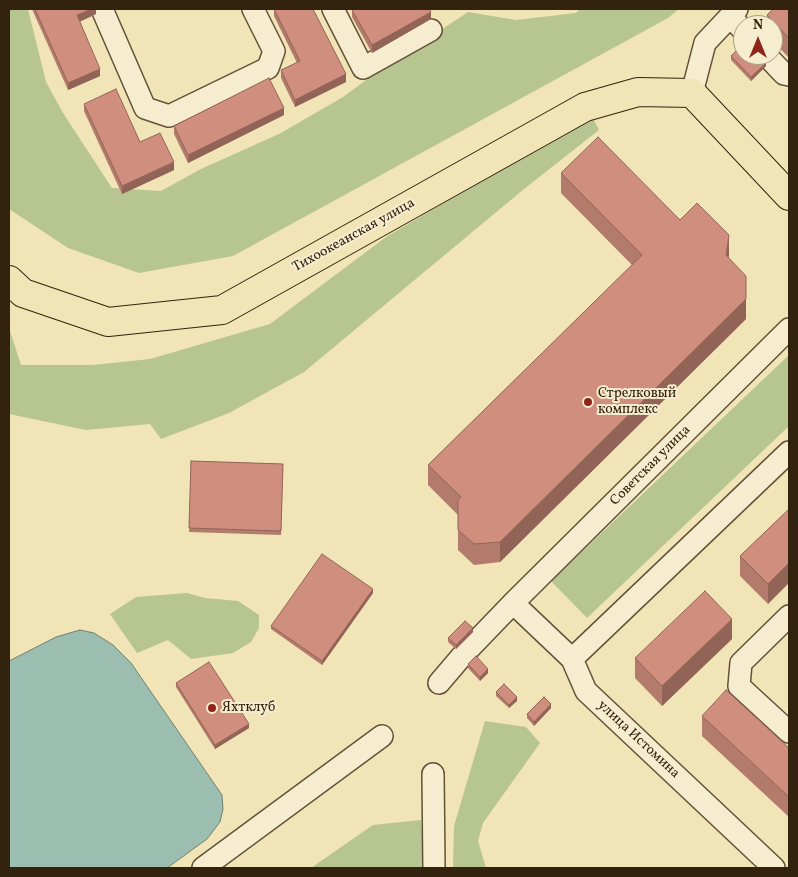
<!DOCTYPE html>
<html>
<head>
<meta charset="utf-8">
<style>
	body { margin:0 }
	#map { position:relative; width:798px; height:877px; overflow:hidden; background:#f1e4b7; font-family:Vollkorn,serif }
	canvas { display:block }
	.frame { position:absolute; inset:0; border:10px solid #33220d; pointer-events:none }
	.north { position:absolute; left:733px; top:15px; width:50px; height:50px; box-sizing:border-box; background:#f6edd0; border:1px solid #a89c82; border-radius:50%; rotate:0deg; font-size:14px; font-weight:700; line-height:20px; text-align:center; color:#33220d }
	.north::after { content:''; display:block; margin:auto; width:18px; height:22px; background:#8f2418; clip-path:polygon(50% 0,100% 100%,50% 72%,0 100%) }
</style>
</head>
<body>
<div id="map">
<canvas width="798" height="877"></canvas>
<div class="frame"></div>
<div class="north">N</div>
</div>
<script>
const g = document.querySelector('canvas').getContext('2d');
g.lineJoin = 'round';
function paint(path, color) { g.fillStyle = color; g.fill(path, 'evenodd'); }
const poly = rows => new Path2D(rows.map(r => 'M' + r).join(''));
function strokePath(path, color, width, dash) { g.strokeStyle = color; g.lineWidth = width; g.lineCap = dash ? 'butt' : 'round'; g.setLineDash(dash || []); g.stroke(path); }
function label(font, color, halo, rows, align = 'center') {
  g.font = font + ' Vollkorn,serif'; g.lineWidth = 4; g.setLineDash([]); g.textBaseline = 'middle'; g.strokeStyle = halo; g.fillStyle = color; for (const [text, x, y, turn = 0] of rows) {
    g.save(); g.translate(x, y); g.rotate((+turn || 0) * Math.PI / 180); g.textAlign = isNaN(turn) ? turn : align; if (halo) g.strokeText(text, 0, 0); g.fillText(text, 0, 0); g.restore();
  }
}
paint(poly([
	[9,9,28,9,46,82,63,113,112,188,161,191,201,169,281,133,343,97,377,72,468,12,516,20,576,13,580,9,679,9,668,18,233,256,139,273,68,248,9,209],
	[592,116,599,130,524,189,304,372,229,413,161,439,150,424,86,430,9,414,9,328,21,365,93,365,150,359,270,324,386,237],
	[789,355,789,426,587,618,551,581],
	[187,593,205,598,238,601,259,615,259,628,251,642,233,653,191,659,168,640,137,653,110,614,136,597],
	[485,721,526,727,540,743,483,823,478,841,486,868,453,868,454,826],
	[421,820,425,868,311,868,373,825]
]), '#b7c590');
const water = poly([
	[80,630,94,633,113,645,131,663,222,795,223,809,220,822,207,839,167,868,9,868,9,661,56,637,80,630]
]);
paint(water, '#9bbeb0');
strokePath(water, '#71806f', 1);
const minor = poly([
	[102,9,145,108,169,116,268,68,274,51,253,9],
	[333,9,363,68,431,30],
	[730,16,743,30],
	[766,55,784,74,789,75],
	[692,93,705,43,737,9],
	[513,603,572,659,586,691,774,868],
	[789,616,741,663,739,686,789,732],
	[572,659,789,452],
	[439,683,462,656,513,603,789,329],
	[433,774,434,868],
	[203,868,382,736]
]);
const major = poly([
	[9,280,23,293,108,322,222,310,585,107,638,92,692,93,789,196]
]);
strokePath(minor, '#625238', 24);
strokePath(major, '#33220d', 30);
strokePath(minor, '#f6edd0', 21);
strokePath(major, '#f1e4b7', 28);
paint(poly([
	[32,9,96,9,96,14,79,22,100,76,68,90],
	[274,9,346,82,295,107,281,78,281,70,297,63,274,16],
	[789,9,789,58,773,41,773,25,767,25,767,15],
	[352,10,431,19,372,53,352,17],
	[731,56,766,66,751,81,731,60],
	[84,104,140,142,174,170,122,194,84,111],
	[284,115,188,163,174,134,174,126],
	[561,173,680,220,729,255,728,258,746,319,500,562,474,565,458,550,458,515,428,485,428,465,632,265,561,193],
	[191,461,283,464,281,535,189,532],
	[789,509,768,604,740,576,740,556],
	[373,593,322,665,271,629,271,626],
	[473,632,456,649,448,642,448,638],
	[732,639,662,706,635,678,635,658],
	[468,664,488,673,480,681,468,668],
	[176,683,249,728,215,749,176,687],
	[496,692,517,701,509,708,496,696],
	[551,708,534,726,527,718,527,714],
	[702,716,789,748,789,817,702,736]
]), '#b37b6c');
paint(poly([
	[92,9,96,9,96,14,77,23,77,15],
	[431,12,431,19,372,53,372,45],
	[766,63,766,66,751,81,751,77],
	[100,69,100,76,68,90,68,83],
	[346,74,346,82,295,107,295,100],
	[284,108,284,115,188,163,188,155],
	[174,162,174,170,122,194,122,186],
	[729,235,729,255,726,276,726,255],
	[746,299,746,319,500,562,500,542],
	[789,563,789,583,768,604,768,584],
	[373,589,373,593,322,665,322,661],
	[732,619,732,639,662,706,662,686],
	[473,628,473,632,456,649,456,645],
	[488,669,488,673,480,681,480,677],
	[517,697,517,701,509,708,509,705],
	[551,704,551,708,534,726,534,722],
	[249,724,249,728,215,749,215,745]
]), '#926458');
const building = poly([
	[35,9,92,9,77,15,100,69,68,83,35,9],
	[274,9,313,9,346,74,295,100,281,70,300,61,274,9],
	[353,9,429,9,431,12,372,45,352,10,353,9],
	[773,9,789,9,789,38,767,15,773,9],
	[743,44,743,55,758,55,766,63,751,77,731,56,743,44],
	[269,78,284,108,188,155,174,126,269,78],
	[116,89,140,142,160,133,174,162,122,186,84,104,116,89],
	[598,137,680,220,697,203,729,235,726,255,746,276,746,299,500,542,474,544,458,530,458,500,461,497,428,465,642,255,561,173,598,137],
	[191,461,283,464,281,531,189,528,191,461],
	[789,509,789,563,768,584,740,556,789,509],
	[322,554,373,589,322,661,271,626,322,554],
	[705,591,732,619,662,686,635,658,705,591],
	[465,621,473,628,456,645,448,638,465,621],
	[476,656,488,669,480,677,468,664,476,656],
	[209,662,249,724,215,745,176,683,209,662],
	[504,684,517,697,509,705,496,692,504,684],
	[726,690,789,748,789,797,702,716,726,690],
	[544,697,551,704,534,722,527,714,544,697]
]);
paint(building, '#d08f7e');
strokePath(building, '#926458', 1);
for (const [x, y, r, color] of [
	[588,402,5,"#8f2418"],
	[212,708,5,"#8f2418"]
]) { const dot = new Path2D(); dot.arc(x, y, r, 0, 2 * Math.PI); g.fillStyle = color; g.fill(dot); strokePath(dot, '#f6edd0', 2); }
label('14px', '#33220d', '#f6edd0', [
	["Тихоокеанская улица",354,236,-29],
	["Советская улица",651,466,-45],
	["улица Истомина",638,740,43]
]);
label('14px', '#33220d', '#f6edd0', [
	["Стрелковый",598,394],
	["комплекс",598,410],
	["Яхтклуб",222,708]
], 'left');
</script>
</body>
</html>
